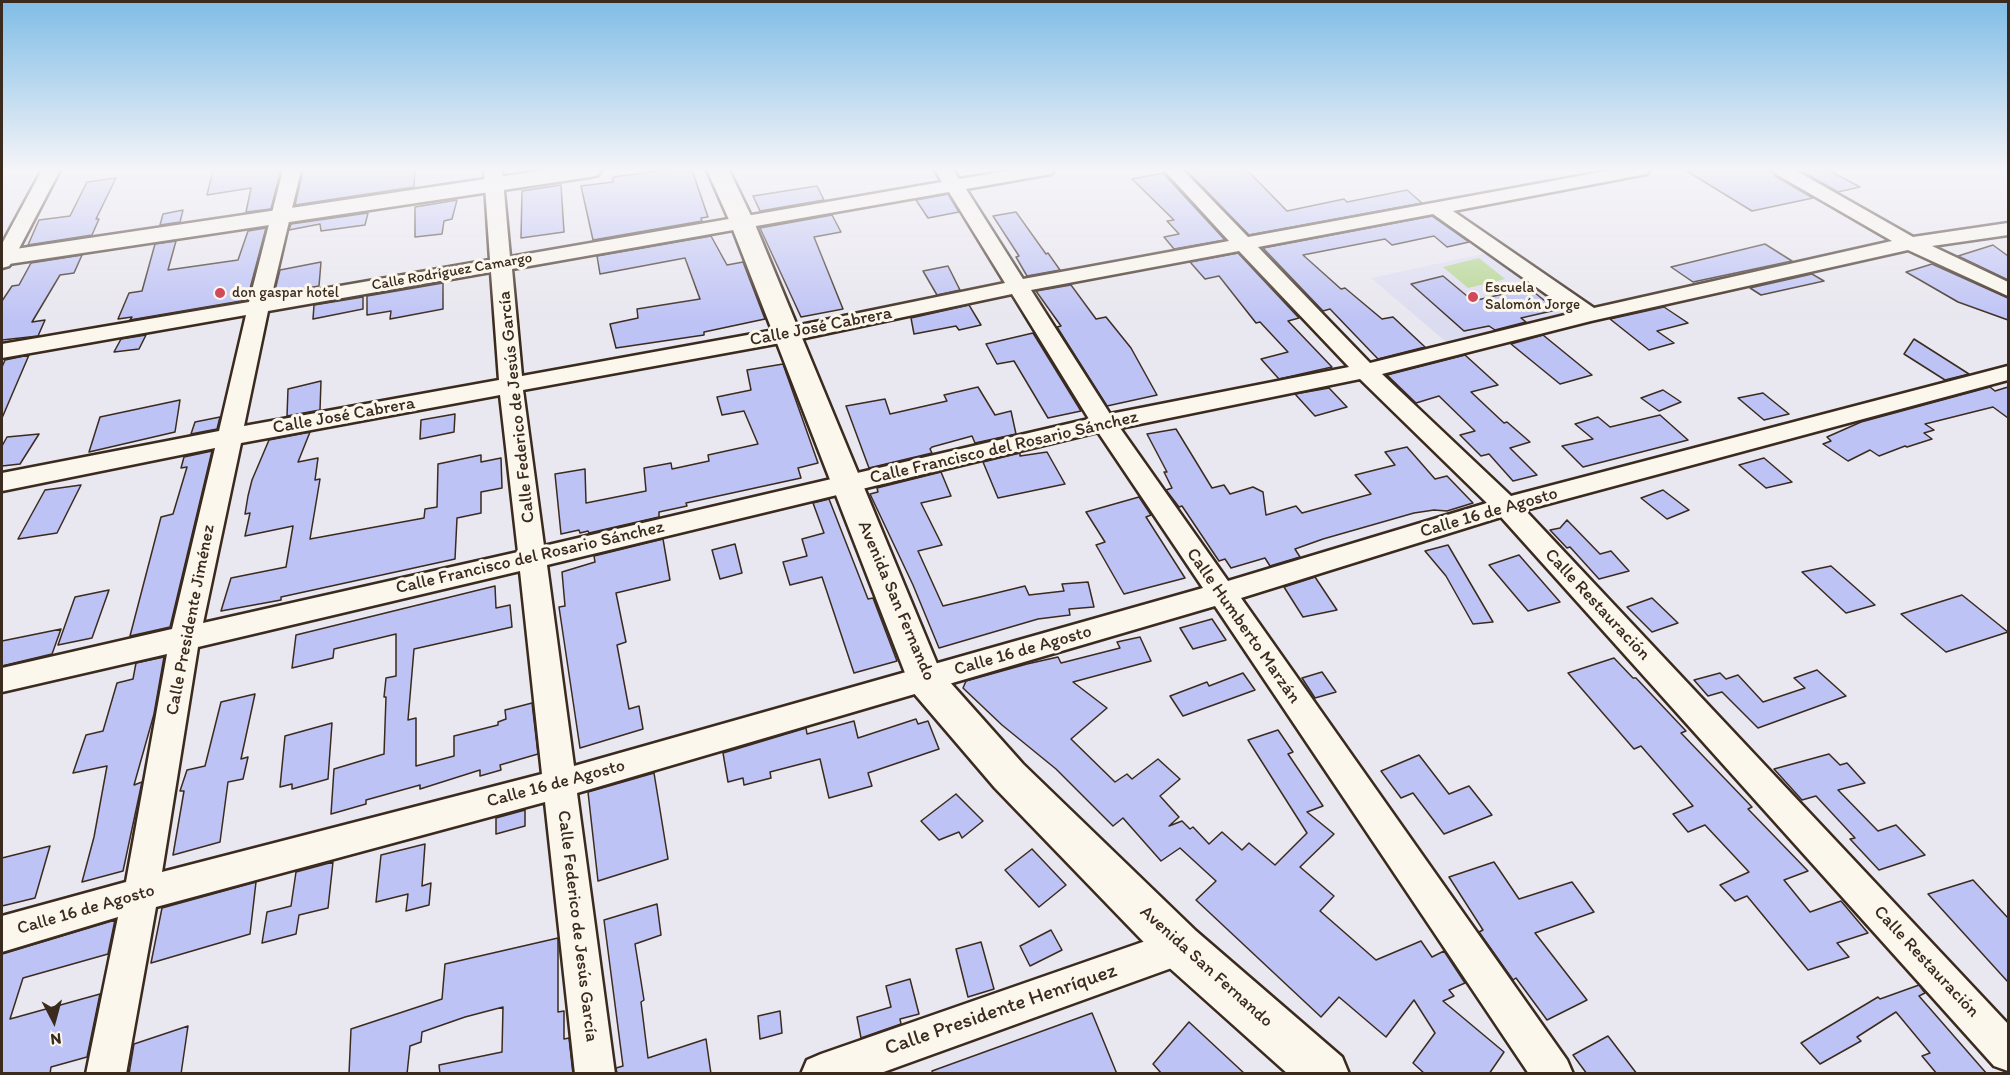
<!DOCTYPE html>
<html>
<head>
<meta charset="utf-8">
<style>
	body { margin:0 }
	#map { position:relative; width:2010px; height:1075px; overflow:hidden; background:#e9e7ef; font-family:Itim,sans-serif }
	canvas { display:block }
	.frame { position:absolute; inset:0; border:3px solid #3b2a1e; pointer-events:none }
	.north { position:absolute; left:24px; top:991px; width:60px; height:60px; -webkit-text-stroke:4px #fbf7ec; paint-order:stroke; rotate:174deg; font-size:16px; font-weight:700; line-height:24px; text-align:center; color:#3b2a1e }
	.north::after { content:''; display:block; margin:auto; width:21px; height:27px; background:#3b2a1e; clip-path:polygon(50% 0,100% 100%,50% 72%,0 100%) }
</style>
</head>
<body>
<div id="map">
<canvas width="2010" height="1075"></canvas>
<div class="frame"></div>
<div class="north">N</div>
</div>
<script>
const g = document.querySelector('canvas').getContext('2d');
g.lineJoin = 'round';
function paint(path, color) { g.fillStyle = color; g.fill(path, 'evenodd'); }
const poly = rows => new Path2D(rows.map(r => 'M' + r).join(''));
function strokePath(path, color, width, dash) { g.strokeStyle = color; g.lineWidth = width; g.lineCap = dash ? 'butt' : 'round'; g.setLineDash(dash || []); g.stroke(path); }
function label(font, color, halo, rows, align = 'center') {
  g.font = font + ' Itim,sans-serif'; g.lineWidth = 6; g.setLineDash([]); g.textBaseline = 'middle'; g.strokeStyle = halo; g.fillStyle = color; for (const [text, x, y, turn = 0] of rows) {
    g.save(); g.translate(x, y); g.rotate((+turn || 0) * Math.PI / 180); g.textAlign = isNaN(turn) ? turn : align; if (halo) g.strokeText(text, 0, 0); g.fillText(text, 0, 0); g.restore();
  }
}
paint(poly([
	[1492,252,1578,316,1451,346,1371,278]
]), '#dcdcf1');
paint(poly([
	[1479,258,1505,279,1468,288,1443,267]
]), '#b5d58f');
const building = poly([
	[213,170,281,170,271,209,246,212,251,188,207,195,213,170],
	[303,170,415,170,414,187,295,205,303,170],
	[666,170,692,170,708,217,701,218,702,221,593,240,581,186,613,182,613,177,666,170],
	[1186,170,1247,170,1287,211,1344,199,1347,202,1407,190,1422,203,1249,235,1186,170],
	[1685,170,1771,170,1775,176,1813,198,1752,211,1685,170],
	[1799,170,1828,170,1860,187,1838,192,1799,170],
	[1163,173,1225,240,1174,249,1164,237,1179,234,1167,221,1174,220,1132,179,1163,173],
	[116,178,96,219,99,219,92,235,28,245,39,220,70,216,87,182,116,178],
	[561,185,564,232,521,238,522,191,561,185],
	[817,186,824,200,760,211,753,196,817,186],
	[948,194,959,212,928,218,916,200,948,194],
	[457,200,452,219,444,221,442,234,415,237,415,207,457,200],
	[183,210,180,222,160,225,163,214,183,210],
	[1016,212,1046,254,1048,253,1060,270,1027,276,1016,257,1019,256,993,216,1016,212],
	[368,213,365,225,321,231,320,224,289,230,291,224,368,213],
	[832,215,841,232,814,237,843,309,801,317,760,228,832,215],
	[1432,216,1469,242,1447,247,1434,236,1392,245,1385,239,1303,255,1341,289,1345,288,1382,319,1393,317,1425,347,1378,359,1330,309,1323,311,1263,248,1432,216],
	[266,228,247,300,130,320,132,317,118,319,129,293,142,291,155,244,176,241,168,270,238,260,248,231,266,228],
	[711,236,727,265,743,262,765,319,704,332,704,335,616,348,610,324,638,318,637,309,700,299,685,258,600,274,597,256,711,236],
	[1765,244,1792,261,1693,282,1671,267,1765,244],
	[1993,245,2008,256,2008,280,1958,256,1993,245],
	[1238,253,1299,318,1288,321,1332,367,1279,379,1261,359,1288,352,1260,322,1256,323,1219,276,1205,279,1190,262,1238,253],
	[82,255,74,273,60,275,32,322,45,320,38,336,2,340,2,301,12,286,19,285,31,263,82,255],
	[321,262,319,286,274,294,280,270,321,262],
	[1932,264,2008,298,2008,320,1958,302,1906,272,1932,264],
	[948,266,960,290,937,295,923,271,948,266],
	[1812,274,1824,281,1761,295,1750,288,1812,274],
	[1443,276,1473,301,1529,288,1556,310,1521,318,1526,322,1495,330,1489,326,1464,331,1411,284,1443,276],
	[443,283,443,309,390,319,391,311,367,315,367,296,443,283],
	[1071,285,1096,319,1106,317,1131,348,1157,395,1107,406,1057,327,1061,326,1036,291,1071,285],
	[363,297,363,309,313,319,314,305,363,297],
	[969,305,981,325,959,330,956,326,914,334,911,318,969,305],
	[1664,307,1688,323,1657,331,1674,343,1649,350,1610,319,1664,307],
	[1033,333,1081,411,1048,418,1014,361,997,364,986,344,1033,333],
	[146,335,139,349,114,352,121,339,146,335],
	[1543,335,1592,375,1560,384,1511,344,1543,335],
	[1914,339,1969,374,1945,380,1904,354,1914,339],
	[29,355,2,418,2,367,5,360,29,355],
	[1465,355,1498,385,1471,392,1504,423,1507,422,1530,442,1510,448,1537,475,1513,481,1489,454,1481,456,1460,435,1475,431,1439,396,1416,403,1387,375,1465,355],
	[783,364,818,463,798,468,801,478,686,503,687,506,659,512,659,517,589,533,588,531,580,533,579,530,561,534,555,474,585,469,586,503,646,491,644,468,671,463,672,469,709,461,708,455,758,444,744,411,722,415,717,397,751,390,747,370,783,364],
	[321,381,320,410,287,416,288,389,321,381],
	[978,387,995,415,1011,411,1016,434,975,443,972,436,932,447,930,449,932,453,869,468,846,406,885,399,890,414,947,401,944,395,978,387],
	[1990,387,1995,391,2008,387,2008,418,1993,407,1925,424,1934,430,1924,433,1932,439,1907,447,1905,446,1879,456,1870,450,1848,461,1823,444,1831,441,1827,437,1861,422,1990,387],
	[1329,388,1347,407,1315,416,1295,394,1329,388],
	[1663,390,1681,402,1659,411,1641,398,1663,390],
	[1763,393,1789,414,1764,420,1738,398,1763,393],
	[180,400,175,432,89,452,100,417,180,400],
	[455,414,454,432,420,439,421,420,455,414],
	[1660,415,1688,440,1583,467,1562,446,1593,439,1575,424,1598,417,1610,427,1660,415],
	[220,417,217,429,191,434,195,422,220,417],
	[1176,429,1212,488,1224,485,1230,494,1253,487,1263,492,1266,515,1296,506,1302,513,1371,494,1355,475,1395,465,1385,452,1407,447,1435,479,1447,476,1473,503,1447,511,1434,510,1414,513,1323,539,1295,549,1300,557,1270,566,1265,558,1231,568,1225,559,1219,561,1182,506,1179,507,1166,490,1172,488,1164,472,1167,472,1147,434,1176,429],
	[310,432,298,462,318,458,315,480,320,479,310,539,424,518,425,509,437,507,438,464,481,455,481,462,501,458,502,488,481,492,481,513,457,518,455,559,281,597,281,600,221,611,231,578,286,567,293,526,245,536,250,513,245,514,248,496,252,480,269,440,310,432],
	[39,434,20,464,2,466,2,446,7,437,39,434],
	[212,451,170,627,130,636,161,517,173,514,187,467,181,468,184,457,212,451],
	[1047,452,1065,484,998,498,983,462,1020,453,1020,456,1047,452],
	[1764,458,1792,482,1766,488,1739,465,1764,458],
	[941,472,951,496,921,503,942,545,918,551,943,606,1025,586,1029,595,1064,591,1062,584,1088,582,1094,607,1069,609,1070,615,1038,619,939,648,913,585,870,494,878,492,877,488,941,472],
	[81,485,57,533,18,539,45,490,81,485],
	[1663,490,1689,510,1667,519,1641,498,1663,490],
	[1139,497,1151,515,1146,517,1185,578,1124,594,1096,545,1105,542,1086,512,1139,497],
	[829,499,868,599,873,598,897,661,854,673,822,577,790,585,783,562,807,556,802,539,824,533,813,503,829,499],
	[1567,520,1600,554,1611,551,1629,571,1599,579,1570,547,1567,548,1550,530,1560,528,1567,520],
	[663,539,670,580,616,593,626,642,617,645,629,709,639,706,643,729,580,748,559,607,565,606,562,572,595,562,594,556,663,539],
	[735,544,742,573,720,579,712,550,735,544],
	[1448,545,1493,622,1473,624,1446,576,1425,551,1448,545],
	[1519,555,1560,602,1528,611,1489,565,1519,555],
	[1831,566,1875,605,1846,613,1802,572,1831,566],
	[1315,577,1337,610,1303,617,1284,587,1315,577],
	[495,586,496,608,510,605,512,627,414,649,408,720,416,718,416,766,454,756,454,736,498,725,498,722,506,719,505,710,532,703,538,754,500,765,501,770,480,776,480,770,420,789,420,785,366,800,366,804,331,814,334,769,384,754,386,697,384,697,386,678,396,676,396,634,334,649,333,658,292,668,296,635,495,586],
	[109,590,92,638,58,645,75,597,109,590],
	[1962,595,2008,632,1946,652,1901,614,1962,595],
	[1652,598,1678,623,1652,632,1627,607,1652,598],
	[1212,619,1226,640,1193,649,1180,628,1212,619],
	[61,629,52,654,2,666,2,641,61,629],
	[1140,637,1151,661,1073,682,1107,708,1071,739,1115,782,1127,774,1132,779,1158,759,1180,779,1160,796,1179,817,1169,826,1182,821,1190,829,1193,827,1209,844,1222,832,1242,850,1249,843,1275,865,1307,833,1248,740,1278,730,1293,752,1288,754,1323,806,1307,812,1334,834,1300,867,1334,896,1320,911,1376,960,1421,941,1432,957,1444,951,1465,983,1449,990,1454,996,1443,1001,1504,1052,1489,1074,1425,1074,1413,1063,1435,1033,1414,1000,1386,1037,1339,997,1321,1017,1196,900,1216,881,1180,848,1161,861,1123,818,1113,826,1056,769,1002,725,963,688,966,681,1027,664,1058,657,1061,663,1120,648,1117,642,1140,637],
	[164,657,154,714,134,785,142,782,123,871,82,882,94,837,107,766,73,773,86,735,103,731,117,683,133,679,136,663,164,657],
	[1614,658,1633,678,1636,678,1686,731,1681,733,1752,807,1748,809,1808,871,1784,880,1810,912,1841,901,1868,933,1837,943,1849,957,1808,970,1747,896,1735,901,1720,885,1749,872,1705,825,1688,832,1673,814,1693,806,1641,746,1634,749,1568,673,1614,658],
	[1817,670,1846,696,1758,728,1722,692,1708,696,1694,680,1720,673,1726,679,1738,675,1763,702,1805,688,1794,678,1817,670],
	[1322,672,1336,692,1315,698,1302,678,1322,672],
	[1243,673,1255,690,1183,716,1170,696,1207,682,1209,686,1243,673],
	[255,694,241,759,248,757,243,779,228,782,220,842,173,855,184,791,180,791,187,770,205,766,221,702,255,694],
	[916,719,918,724,928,721,939,749,868,773,872,786,829,798,820,759,770,772,771,778,744,785,743,778,728,782,723,753,806,728,807,734,854,721,858,738,916,719],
	[332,723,328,779,292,789,292,784,280,787,285,736,332,723],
	[1829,754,1840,765,1847,763,1865,783,1838,790,1878,831,1896,825,1925,855,1879,870,1850,839,1855,838,1816,796,1802,800,1774,769,1829,754],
	[1419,755,1449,794,1469,786,1492,815,1444,834,1413,793,1401,798,1381,771,1419,755],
	[654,773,668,859,598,881,588,792,654,773],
	[956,794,983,821,962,838,959,832,939,840,921,821,956,794],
	[525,810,525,826,496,834,496,818,525,810],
	[425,844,422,886,431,883,429,905,406,911,408,894,376,902,381,855,425,844],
	[50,846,35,898,2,906,2,858,50,846],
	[1032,849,1066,885,1039,907,1005,870,1032,849],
	[333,862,328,908,299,915,296,934,262,943,267,912,291,906,296,872,333,862],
	[1494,862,1519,899,1572,882,1594,912,1535,933,1587,1000,1547,1020,1516,978,1513,980,1479,932,1483,930,1449,877,1494,862],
	[1973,880,2008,918,2008,982,1928,894,1973,880],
	[256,882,250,934,151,963,162,908,256,882],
	[657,904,661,935,635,944,644,1000,641,1002,648,1058,706,1039,711,1074,617,1074,616,1068,623,1066,604,920,657,904],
	[115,920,108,954,23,978,10,1019,100,994,87,1057,51,1067,50,1074,2,1074,2,954,115,920],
	[1051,930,1062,950,1030,966,1020,946,1051,930],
	[558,938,558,1012,564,1011,564,1039,569,1038,573,1074,440,1074,439,1065,502,1052,503,1007,465,1017,422,1032,421,1042,410,1046,407,1074,349,1074,351,1029,442,999,445,964,558,938],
	[981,942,994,989,968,997,956,949,981,942],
	[910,979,919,1014,900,1019,901,1024,861,1038,857,1017,891,1007,886,986,910,979],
	[1919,985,1925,993,1919,996,1987,1074,1937,1074,1922,1056,1930,1053,1896,1012,1857,1037,1861,1041,1820,1064,1801,1043,1878,997,1880,999,1919,985],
	[780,1011,782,1033,760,1039,758,1016,780,1011],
	[1092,1013,1117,1074,933,1074,932,1071,1092,1013],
	[1189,1022,1245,1074,1162,1074,1153,1064,1189,1022],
	[188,1026,181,1074,129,1074,134,1044,188,1026],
	[1608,1036,1637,1074,1587,1074,1573,1055,1608,1036]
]);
paint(building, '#bec3f5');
strokePath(building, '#3b2a1e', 1.5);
const minor = poly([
	[42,170,60,170,12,262,9,266,2,268,2,244,42,170],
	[283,170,301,170,271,298,490,260,484,170,502,170,510,257,942,182,935,170,953,170,959,179,1014,170,1054,170,1051,174,1045,175,966,189,1023,279,1229,241,1164,170,1183,170,1248,237,1612,170,1650,170,1647,174,1641,175,1453,211,1594,308,1892,241,1776,174,1773,170,1795,170,1913,237,2008,223,2008,235,1932,246,2008,282,2008,296,1908,250,1591,321,1382,374,1511,496,2008,366,2008,380,1525,510,2008,1024,2008,1071,1994,1066,1501,517,1241,598,1567,1060,1573,1074,1529,1074,1215,606,577,793,615,1074,575,1074,545,802,156,907,126,1074,86,1074,118,917,2,952,2,916,126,882,167,654,2,692,2,668,172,629,215,448,2,491,2,473,219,431,246,315,2,358,2,344,249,302,283,170],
	[949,192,1005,283,786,328,522,376,512,269,949,192],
	[1433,214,1573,313,1370,363,1258,247,1433,214],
	[1239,251,1349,367,1110,414,1031,290,1239,251],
	[491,272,499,380,244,426,268,311,491,272],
	[1012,294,1089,419,544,546,523,390,786,342,1012,294],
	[1360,379,1487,503,1228,581,1120,428,1360,379],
	[500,395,518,552,203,623,241,443,500,395],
	[1098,432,1203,588,574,766,547,565,1098,432],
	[520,571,542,774,162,872,198,647,520,571],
	[1180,929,1193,934,1198,947,1193,960,1180,965,878,1074,801,1074,807,1060,821,1054,1180,929]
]);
const tertiary = poly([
	[546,170,601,170,598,175,590,177,2,265,2,251,546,170],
	[707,170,729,170,754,222,940,671,1023,764,1196,931,1342,1057,1349,1074,1288,1074,1164,963,995,788,912,691,730,222,707,170]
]);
strokePath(minor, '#3b2a1e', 5);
strokePath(tertiary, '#3b2a1e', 5);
paint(minor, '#fbf7ec');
paint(tertiary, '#fbf7ec');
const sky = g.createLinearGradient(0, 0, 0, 320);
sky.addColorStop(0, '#7fbde6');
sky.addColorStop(0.53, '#f5f4f8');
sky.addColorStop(1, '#f5f4f800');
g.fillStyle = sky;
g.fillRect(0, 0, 2010, 320);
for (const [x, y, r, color] of [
	[220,293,6,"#d1495b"],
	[1473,297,6,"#d1495b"]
]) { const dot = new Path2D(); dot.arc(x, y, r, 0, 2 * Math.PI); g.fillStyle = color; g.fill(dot); strokePath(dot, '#fbf7ec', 2); }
label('15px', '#3b2a1e', '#fbf7ec', [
	["Calle Rodríguez Camargo",452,272,-10]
]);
label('15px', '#3b2a1e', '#fbf7ec', [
	["Escuela",1485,288],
	["Salomón Jorge",1485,305],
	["don gaspar hotel",232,293]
], 'left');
label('18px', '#3b2a1e', '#fbf7ec', [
	["Calle José Cabrera",821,327,-11],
	["Calle Federico de Jesús García",517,407,-96],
	["Calle José Cabrera",344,416,-10],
	["Calle Francisco del Rosario Sánchez",1004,448,-13],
	["Calle 16 de Agosto",1489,513,-16],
	["Calle Francisco del Rosario Sánchez",530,558,-13],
	["Avenida San Fernando",896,601,67],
	["Calle Restauración",1597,605,47],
	["Calle Presidente Jiménez",191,620,-79],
	["Calle Humberto Marzán",1243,626,55],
	["Calle 16 de Agosto",1023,651,-16],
	["Calle 16 de Agosto",556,784,-15],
	["Calle 16 de Agosto",86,910,-16],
	["Calle Federico de Jesús García",577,926,83],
	["Calle Restauración",1926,962,47],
	["Avenida San Fernando",1206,967,42]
]);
label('21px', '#3b2a1e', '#fbf7ec', [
	["Calle Presidente Henríquez",1001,1010,-19]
]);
</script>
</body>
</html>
